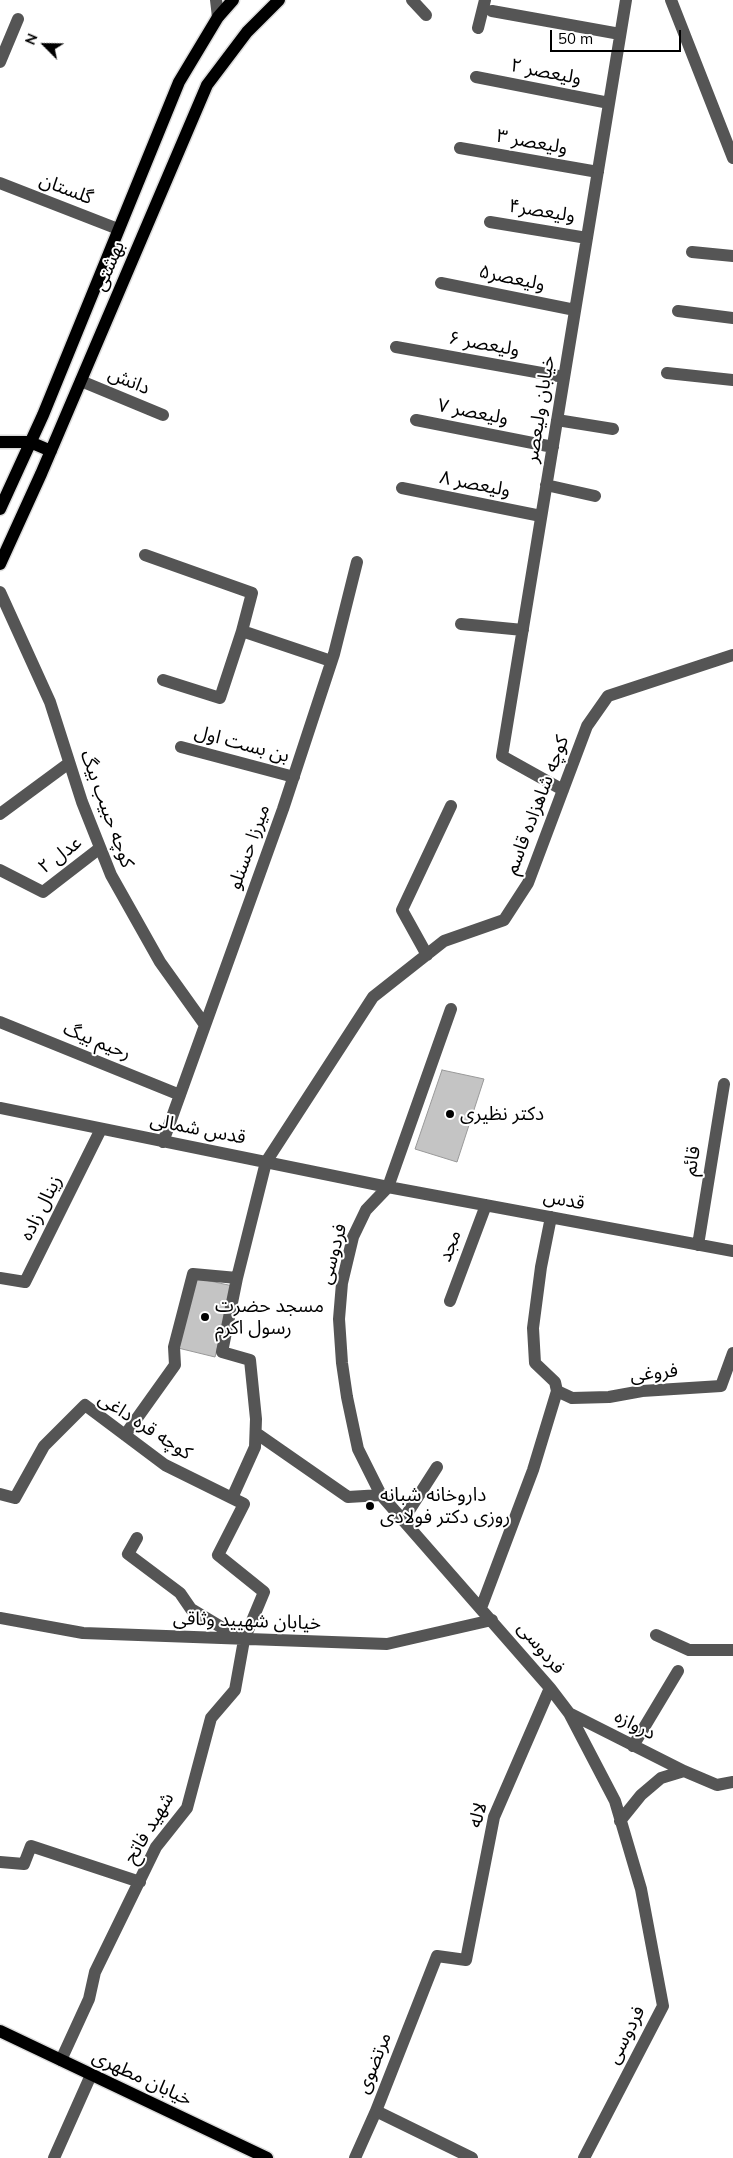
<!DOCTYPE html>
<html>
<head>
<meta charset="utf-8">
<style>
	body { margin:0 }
	#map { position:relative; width:733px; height:2158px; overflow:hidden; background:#fff; font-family:Mulish,sans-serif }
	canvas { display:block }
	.north { position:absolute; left:20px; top:20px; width:50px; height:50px; -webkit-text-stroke:4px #fff; paint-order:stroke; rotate:293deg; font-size:14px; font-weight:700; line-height:20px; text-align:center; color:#000 }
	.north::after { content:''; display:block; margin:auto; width:18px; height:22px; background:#000; clip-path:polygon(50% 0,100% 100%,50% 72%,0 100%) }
	.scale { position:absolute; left:550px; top:30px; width:131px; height:22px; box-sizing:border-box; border:2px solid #000; border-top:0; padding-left:6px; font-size:15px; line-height:18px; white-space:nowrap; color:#000; -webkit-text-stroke:4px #fff; paint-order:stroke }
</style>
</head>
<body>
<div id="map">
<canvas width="733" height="2158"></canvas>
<div class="north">N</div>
<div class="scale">50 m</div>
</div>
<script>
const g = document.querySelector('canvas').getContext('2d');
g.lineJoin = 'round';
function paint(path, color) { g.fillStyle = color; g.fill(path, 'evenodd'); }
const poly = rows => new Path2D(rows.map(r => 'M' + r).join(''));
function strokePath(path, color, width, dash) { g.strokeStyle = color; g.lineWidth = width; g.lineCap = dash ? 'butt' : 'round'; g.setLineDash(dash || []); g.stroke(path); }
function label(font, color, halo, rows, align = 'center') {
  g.font = font + ' Mulish,"Noto Sans Arabic",sans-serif'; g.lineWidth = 4; g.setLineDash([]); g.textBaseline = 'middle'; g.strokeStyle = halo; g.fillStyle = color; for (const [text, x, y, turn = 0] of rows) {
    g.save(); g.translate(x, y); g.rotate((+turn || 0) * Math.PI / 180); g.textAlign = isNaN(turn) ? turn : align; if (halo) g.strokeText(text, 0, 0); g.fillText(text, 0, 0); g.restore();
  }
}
const building = poly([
	[442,1070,484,1079,457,1162,415,1149,442,1070],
	[196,1278,233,1286,215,1357,178,1348,196,1278]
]);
paint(building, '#c4c4c4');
strokePath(building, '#999', 1);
const major = poly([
	[0,442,30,442,51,451],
	[0,509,43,415,179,82,218,17,233,0],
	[0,564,41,474,207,85,247,32,279,0],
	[0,2031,267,2158]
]);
strokePath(major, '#dbdbdb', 15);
strokePath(poly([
	[216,0,218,17],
	[412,0,426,15],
	[671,0,733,158],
	[492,11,620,34],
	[478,28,485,0],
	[0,62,18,19],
	[476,77,609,103],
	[460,148,598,172],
	[0,183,118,229],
	[490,222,587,238],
	[692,252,733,256],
	[441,283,575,310],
	[678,311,733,318],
	[396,347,564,377],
	[667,373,733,380],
	[81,381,163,415],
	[416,420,553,447],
	[557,420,613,429],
	[546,485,595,496],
	[402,488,541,516],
	[145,555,252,593,242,631,331,661],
	[0,592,50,702,82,802,111,875,160,962,205,1025],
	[461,624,523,630],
	[163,680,220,698,242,631],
	[181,747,294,777],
	[563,790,502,756,626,0],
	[0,814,69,763],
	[0,870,43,892,100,848],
	[427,955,402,910,451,806],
	[451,1009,388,1187,366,1210,353,1237,342,1283,339,1319,342,1363,347,1397,358,1449,381,1495,550,1688,569,1713,615,1801,641,1889,663,2006,584,2158],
	[0,1022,180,1095],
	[0,1108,388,1187,733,1251],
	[163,1142,283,809,334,654,357,562],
	[698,1245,724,1084],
	[0,1278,25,1282,101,1129],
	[450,1301,486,1205],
	[557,1391,572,1398,609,1397,642,1391,721,1386,733,1353],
	[256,1433,348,1497,381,1495],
	[125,1435,175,1365,174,1347,193,1274,237,1278],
	[0,1494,15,1498,44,1446,85,1405,165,1465,244,1504,218,1555,264,1592,244,1640,235,1690,211,1718,187,1808,156,1847,95,1972,89,1999,61,2060],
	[232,1498,255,1447,256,1419,250,1360,222,1352,237,1278,266,1162,373,997,444,941,504,920,528,883,587,726,608,696,733,655],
	[403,1520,437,1467],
	[137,1538,128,1554,180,1593,191,1609,241,1639],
	[481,1608,533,1470,557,1391,555,1382,535,1363,533,1328,541,1267,551,1217],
	[0,1618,83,1633,387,1644,492,1620],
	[656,1635,689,1650,733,1650],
	[569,1713,684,1771,717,1785,733,1782],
	[633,1746,678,1671],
	[620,1821,641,1795,661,1778,684,1771],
	[0,1862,24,1864,31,1846,140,1882],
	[54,2158,91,2075],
	[355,2158,376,2111],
	[472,2158,376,2111,437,1956,466,1960,494,1817,550,1688]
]), '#555', 12);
strokePath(major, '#000', 12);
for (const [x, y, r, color] of [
	[450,1114,5,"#000"],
	[205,1317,5,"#000"],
	[370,1506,5,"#000"]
]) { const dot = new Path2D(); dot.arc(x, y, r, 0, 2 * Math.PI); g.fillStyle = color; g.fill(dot); strokePath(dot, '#fff', 2); }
label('19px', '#000', '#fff', [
	["ولیعصر ۲",546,72,11],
	["ولیعصر ۳",532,142,10],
	["گلستان",66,189,21],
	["ولیعصر۴",542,211,9],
	["بهشتی",109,266,-67],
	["ولیعصر۵",512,278,12],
	["ولیعصر ۶",484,344,10],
	["دانش",129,381,23],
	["خیابان ولیعصر",540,409,-81],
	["ولیعصر ۷",473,412,11],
	["ولیعصر ۸",475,484,11],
	["بن بست اول",242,744,15],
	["کوچه شاهزاده قاسم",537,805,-69],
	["کوچه حبیب بیگ",107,809,70],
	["میرزا حسنلو",249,847,-70],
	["عدل ۲",60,855,-37],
	["رحیم بیگ",97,1041,22],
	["قدس شمالی",198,1129,11],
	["قائم",692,1161,-81],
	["قدس",564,1200,11],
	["زینال زاده",41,1208,-63],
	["مجد",450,1246,-69],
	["فردوسی",333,1254,-75],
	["فروغی",654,1373,-6],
	["کوچه قره داغی",145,1426,33],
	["خیابان شهیید وثاقی",247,1621,2],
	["فردوسی",541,1648,50],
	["دروازه",635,1725,27],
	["لاله",478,1815,-74],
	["شهید فاتح",149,1828,-59],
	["فردوسی",626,2035,-63],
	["مرتضوی",374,2063,-68],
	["خیابان مطهری",142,2078,25]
]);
label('19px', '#000', '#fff', [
	["دکتر نظیری",460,1114],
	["مسجد حضرت",215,1306],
	["رسول اکرم",215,1328],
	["داروخانه شبانه",380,1495],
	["روزی دکتر فولادی",380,1517]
], 'left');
</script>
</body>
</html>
